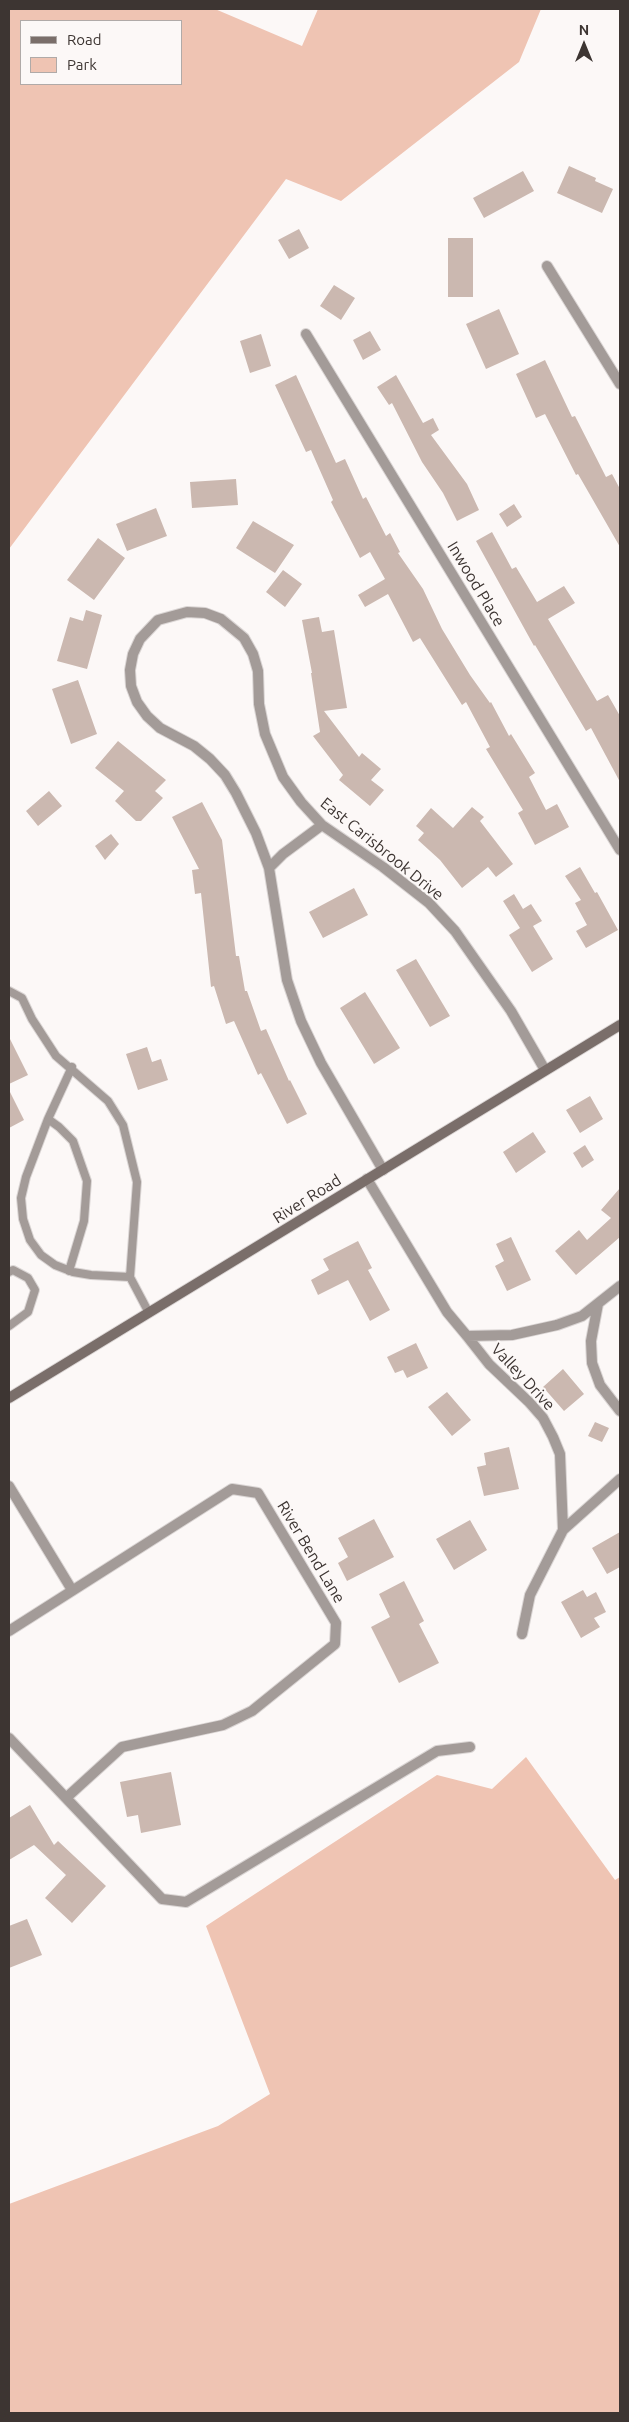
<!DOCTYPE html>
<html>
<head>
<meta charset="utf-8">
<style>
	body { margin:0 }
	#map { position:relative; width:629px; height:2422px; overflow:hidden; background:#fcf8f7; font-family:Ubuntu,sans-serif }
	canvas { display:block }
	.frame { position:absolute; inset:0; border:10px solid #3d3532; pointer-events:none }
	.legend { position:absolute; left:20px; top:20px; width:162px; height:65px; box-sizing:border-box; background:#fcf8f7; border:1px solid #b0aaa8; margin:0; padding:6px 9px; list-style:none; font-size:15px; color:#3d3532 }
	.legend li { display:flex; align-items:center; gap:10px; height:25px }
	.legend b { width:25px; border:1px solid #b0aaa8 }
	.north { position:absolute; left:559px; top:20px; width:50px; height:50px; -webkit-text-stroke:4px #fcf8f7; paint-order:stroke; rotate:0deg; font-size:14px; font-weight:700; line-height:20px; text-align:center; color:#3d3532 }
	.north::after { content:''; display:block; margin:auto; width:18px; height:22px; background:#3d3532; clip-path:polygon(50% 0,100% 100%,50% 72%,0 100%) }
</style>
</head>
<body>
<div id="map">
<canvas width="629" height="2422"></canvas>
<div class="frame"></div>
<ul class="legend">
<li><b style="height:6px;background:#7a6e6a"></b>Road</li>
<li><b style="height:14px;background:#efc4b3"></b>Park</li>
</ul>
<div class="north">N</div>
</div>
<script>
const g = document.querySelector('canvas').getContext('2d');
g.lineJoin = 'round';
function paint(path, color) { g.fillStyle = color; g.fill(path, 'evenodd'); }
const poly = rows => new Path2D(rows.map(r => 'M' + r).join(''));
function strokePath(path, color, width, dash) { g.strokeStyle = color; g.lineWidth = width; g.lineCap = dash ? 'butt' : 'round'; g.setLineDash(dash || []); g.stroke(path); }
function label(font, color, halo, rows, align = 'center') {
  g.font = font + ' Ubuntu,sans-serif'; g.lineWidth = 4; g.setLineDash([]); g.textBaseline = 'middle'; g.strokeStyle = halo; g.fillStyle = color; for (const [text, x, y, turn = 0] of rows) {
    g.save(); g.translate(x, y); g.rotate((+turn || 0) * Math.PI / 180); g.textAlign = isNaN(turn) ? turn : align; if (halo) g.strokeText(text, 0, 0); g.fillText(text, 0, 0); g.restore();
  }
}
paint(poly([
	[9,9,215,9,302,46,318,9,541,9,519,62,341,201,286,179,9,549],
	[21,21,181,21,181,84,21,84],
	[526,1757,615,1880,620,1877,620,2413,9,2413,9,2204,218,2126,270,2094,206,1926,437,1775,492,1789]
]), '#efc4b3');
paint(poly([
	[569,166,596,178,595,181,613,189,602,213,557,193],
	[523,171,534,191,484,218,473,198],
	[299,229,309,248,289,259,278,240],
	[448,238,473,238,473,297,448,297],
	[334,285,355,298,341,320,320,306],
	[499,309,519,354,486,369,466,324],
	[370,331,381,350,363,360,353,340],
	[261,334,271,366,250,373,240,341],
	[545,360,572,417,575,416,606,477,612,474,620,489,620,547,578,474,576,475,545,414,536,418,516,374],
	[296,375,336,463,345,459,363,499,366,497,386,536,390,533,400,552,398,553,423,589,442,629,470,675,490,703,491,702,509,736,511,734,535,773,529,777,546,810,557,804,569,827,535,845,518,813,523,810,486,749,490,747,466,702,462,705,420,638,413,642,388,594,365,607,358,595,385,579,370,552,360,558,331,502,333,500,311,450,306,452,275,385],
	[396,375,423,423,433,418,439,430,431,435,467,484,479,510,457,521,443,493,422,462,392,403,389,405,377,387],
	[236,479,238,505,192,508,190,482],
	[514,504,522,517,507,527,499,514],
	[156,508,167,536,127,551,116,524],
	[253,521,294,545,275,573,236,548],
	[492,532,512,569,516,567,537,602,564,586,575,603,548,619,597,701,608,695,620,716,620,782,591,728,586,731,535,645,534,646,476,541],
	[98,538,125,558,94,600,67,580],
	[283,570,302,584,285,607,266,592],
	[86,610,102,615,87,669,57,661,70,617,83,621],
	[319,617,322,632,334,630,347,708,324,711,359,757,362,753,381,769,371,780,384,790,370,806,339,780,343,775,313,736,320,732,311,673,312,673,302,620],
	[78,680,97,734,71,744,52,689],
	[118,741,166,780,155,791,163,798,141,821,136,821,115,801,124,791,95,768],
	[49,791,62,806,38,826,26,811],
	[202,802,222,840,236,956,239,956,245,991,247,991,261,1031,266,1029,289,1081,290,1080,307,1114,287,1124,261,1073,258,1075,234,1021,226,1024,214,986,211,987,201,893,195,894,192,870,199,869,172,817],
	[472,807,484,817,480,821,513,864,496,877,488,867,462,888,440,860,418,840,424,833,416,826,431,808,453,828],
	[111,834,119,844,105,860,95,846],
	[580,867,595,893,597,892,618,930,586,948,576,931,587,925,575,903,581,900,565,876],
	[354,888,368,915,323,938,309,912],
	[514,894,523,909,531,904,542,921,533,926,553,959,532,972,509,935,520,928,503,901],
	[416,959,450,1016,430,1027,396,970],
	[365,992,400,1048,374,1064,340,1008],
	[9,1037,28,1075,9,1084],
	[147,1047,152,1062,161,1059,168,1080,138,1090,126,1054],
	[9,1090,24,1120,9,1128],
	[590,1096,603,1119,580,1133,566,1110],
	[533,1132,546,1152,516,1173,503,1152],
	[585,1145,594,1160,582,1168,573,1153],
	[620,1188,620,1237,576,1275,555,1251,579,1230,587,1240,611,1218,601,1210],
	[511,1237,531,1280,507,1291,495,1266,504,1261,496,1244],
	[358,1241,372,1268,368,1270,390,1310,370,1321,348,1280,318,1295,311,1280,329,1270,323,1259],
	[416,1343,428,1368,407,1378,403,1370,395,1373,387,1357],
	[563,1369,584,1394,564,1411,543,1387],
	[447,1392,471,1420,452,1436,428,1407],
	[595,1422,609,1428,602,1442,588,1436],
	[509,1447,519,1489,484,1496,477,1467,486,1465,484,1453],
	[374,1519,394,1557,347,1581,338,1563,348,1557,338,1538],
	[470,1520,487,1550,454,1570,436,1539],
	[620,1532,620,1567,607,1574,592,1548],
	[404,1581,424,1621,419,1624,439,1663,399,1683,371,1627,390,1617,379,1594],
	[583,1590,587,1597,596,1592,606,1612,594,1618,600,1627,581,1638,561,1602],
	[171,1772,181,1825,141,1833,138,1815,127,1817,120,1782],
	[30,1805,54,1845,58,1841,106,1886,72,1923,45,1898,66,1875,34,1845,9,1860,9,1818],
	[27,1919,42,1955,9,1968,9,1926]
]), '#cbb8b0');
const lane = poly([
	[9,991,22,998,32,1019,56,1056,108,1101,123,1125,137,1182,130,1277,149,1313],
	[72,1067,48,1119,26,1177,21,1198,23,1219,30,1240,41,1255,55,1265,73,1272,91,1275,130,1277],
	[48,1119,59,1127,73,1141,87,1181,84,1221,69,1271],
	[9,1272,13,1270,28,1278,35,1290,28,1312,9,1326]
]);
const street = poly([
	[547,266,620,384],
	[306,334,620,850],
	[269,868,283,854,322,825],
	[383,1170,321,1063,301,1021,287,980,269,868,256,833,236,793,225,775,210,759,194,746,160,728,147,716,137,702,131,686,130,670,133,654,140,639,158,620,187,612,205,613,221,619,244,638,253,654,258,671,259,704,265,734,283,777,301,802,322,825,383,867,429,903,455,931,511,1011,545,1070],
	[367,1179,447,1312,467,1336,512,1335,557,1325,582,1316,620,1286],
	[598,1304,591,1341,592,1363,600,1385,620,1411],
	[467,1336,489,1364,529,1402,543,1418,553,1437,560,1454,563,1530],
	[9,1486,72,1590],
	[9,1631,232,1489,258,1493,336,1623,335,1644,252,1711,223,1725,122,1747,66,1798],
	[522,1634,530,1595,563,1530,620,1479],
	[9,1738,162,1899,186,1902,437,1751,470,1747]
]);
const secondary = poly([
	[9,1398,620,1025]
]);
strokePath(lane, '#dad5d4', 10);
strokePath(street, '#dad5d4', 12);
strokePath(secondary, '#dad5d4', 12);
strokePath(lane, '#a39b98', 8);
strokePath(street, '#a39b98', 10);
strokePath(secondary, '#7a6e6a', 10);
label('16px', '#3d3532', '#fcf8f7', [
	["Inwood Place",476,584,59],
	["East Carisbrook Drive",382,849,39],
	["River Road",307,1199,-32],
	["Valley Drive",523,1377,47],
	["River Bend Lane",311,1552,59]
]);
</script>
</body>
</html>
